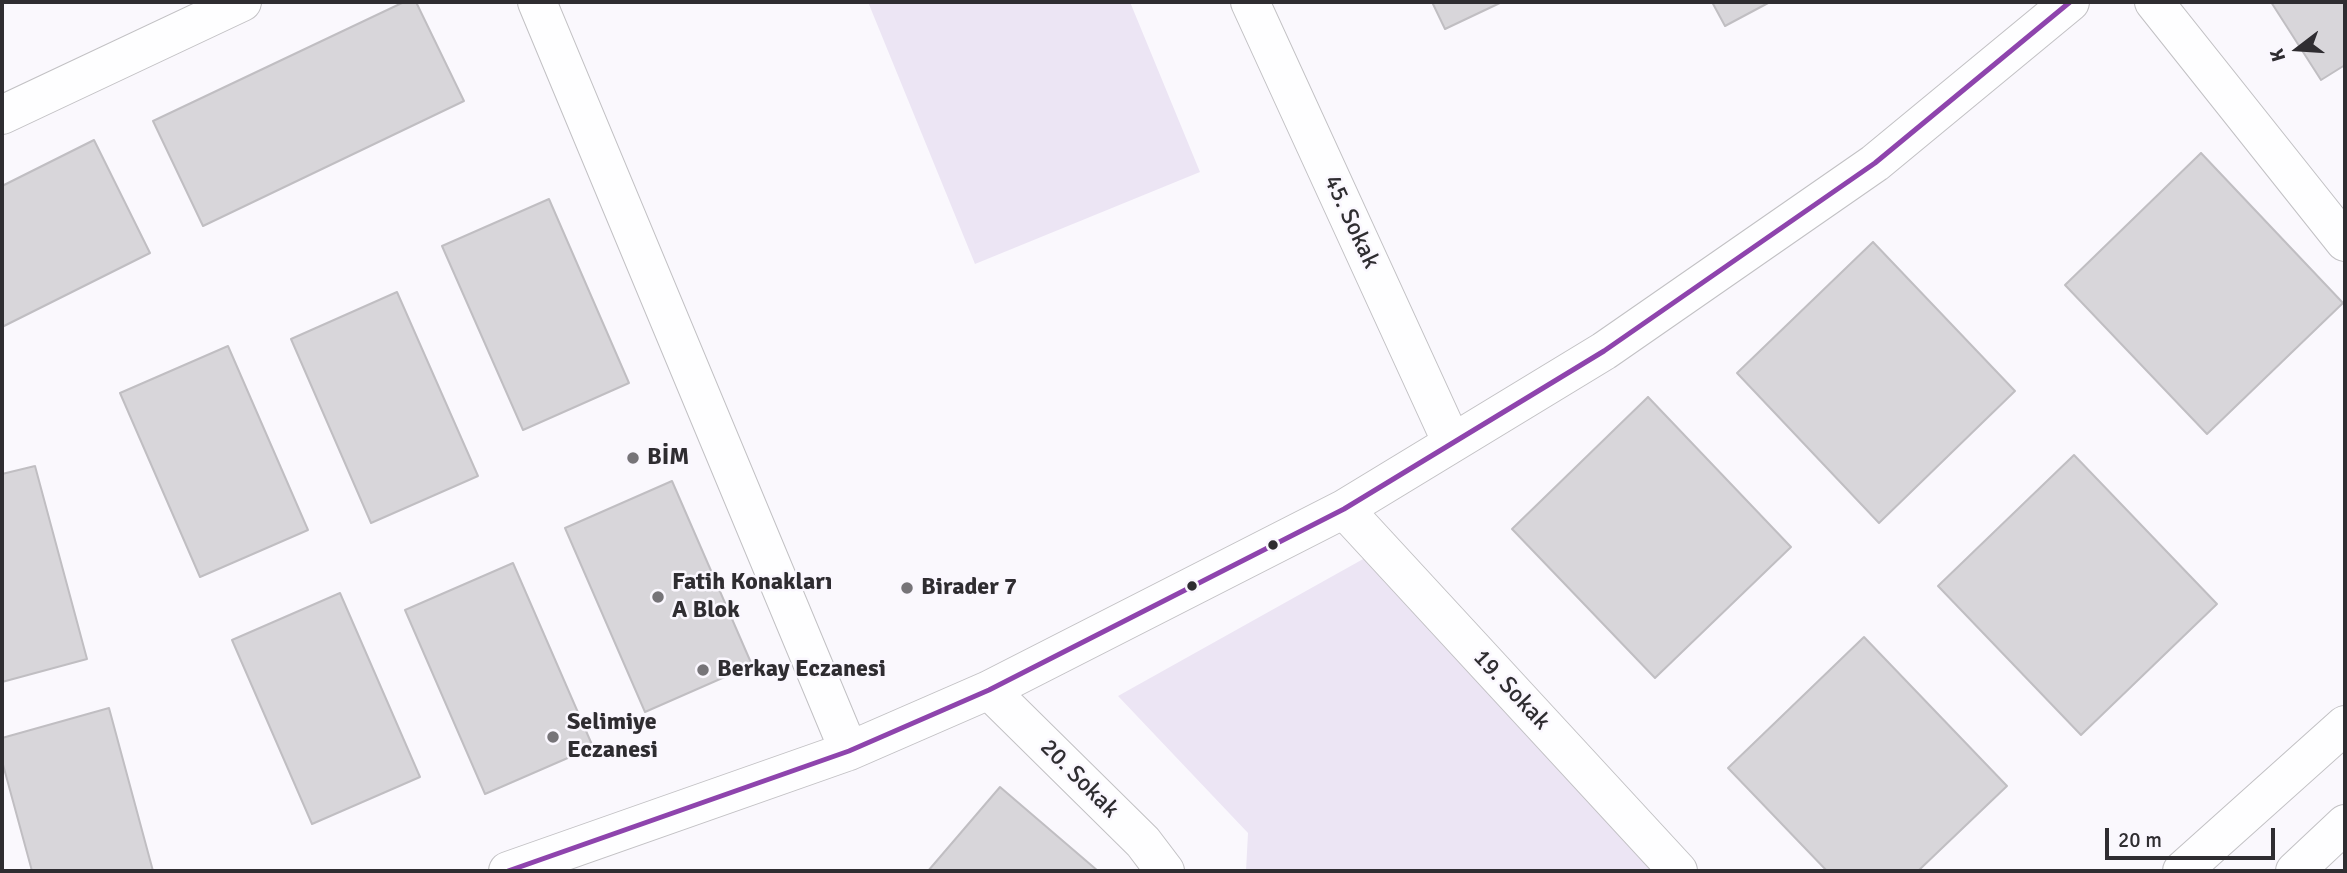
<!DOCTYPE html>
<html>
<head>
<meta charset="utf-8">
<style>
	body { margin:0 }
	#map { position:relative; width:2347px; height:873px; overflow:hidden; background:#faf8fd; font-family:Signika,sans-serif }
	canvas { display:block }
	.frame { position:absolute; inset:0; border:4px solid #2f2d31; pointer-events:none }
	.north { position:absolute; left:2263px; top:14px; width:70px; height:70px; -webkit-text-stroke:5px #faf7fe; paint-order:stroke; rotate:253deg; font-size:19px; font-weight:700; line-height:28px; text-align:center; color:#2f2d31 }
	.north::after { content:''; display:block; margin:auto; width:24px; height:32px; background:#2f2d31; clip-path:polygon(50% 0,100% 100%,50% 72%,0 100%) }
	.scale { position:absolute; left:2105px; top:828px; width:170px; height:32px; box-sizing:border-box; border:4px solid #2f2d31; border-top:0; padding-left:9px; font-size:21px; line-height:24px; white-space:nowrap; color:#2f2d31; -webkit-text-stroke:5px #faf7fe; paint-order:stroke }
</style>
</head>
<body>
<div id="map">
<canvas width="2347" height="873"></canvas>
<div class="frame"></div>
<div class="north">K</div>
<div class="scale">20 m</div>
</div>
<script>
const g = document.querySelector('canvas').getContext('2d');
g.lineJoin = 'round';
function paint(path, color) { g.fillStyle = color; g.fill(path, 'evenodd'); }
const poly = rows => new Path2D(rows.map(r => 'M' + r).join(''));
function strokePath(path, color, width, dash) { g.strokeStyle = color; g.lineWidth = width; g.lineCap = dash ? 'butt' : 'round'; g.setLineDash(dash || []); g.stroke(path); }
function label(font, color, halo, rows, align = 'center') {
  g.font = font + ' Signika,sans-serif'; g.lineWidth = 5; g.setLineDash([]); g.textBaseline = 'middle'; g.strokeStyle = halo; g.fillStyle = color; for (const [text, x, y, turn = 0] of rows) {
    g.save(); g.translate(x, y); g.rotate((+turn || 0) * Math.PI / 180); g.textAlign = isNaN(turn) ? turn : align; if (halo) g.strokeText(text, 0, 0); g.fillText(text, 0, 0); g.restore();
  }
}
paint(poly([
	[868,2,1130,2,1200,172,975,264],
	[1365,558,1658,871,1246,871,1248,833,1118,696]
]), '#ece5f4');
const building = poly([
	[404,2,416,2,464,101,203,226,153,121,404,2],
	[1432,2,1502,2,1445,29,1432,2],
	[1712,2,1770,2,1725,26,1712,2],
	[2271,2,2345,2,2345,65,2321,80,2271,2],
	[94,140,150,253,2,327,2,186,94,140],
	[2201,153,2343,303,2207,434,2065,285,2201,153],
	[549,199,629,383,523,430,442,246,549,199],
	[1873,242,2015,391,1879,523,1737,373,1873,242],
	[397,292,478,476,371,523,291,339,397,292],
	[228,346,308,530,200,577,120,393,228,346],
	[1648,397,1791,547,1655,678,1512,529,1648,397],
	[2074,455,2217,604,2081,735,1938,586,2074,455],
	[35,466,87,659,2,682,2,474,35,466],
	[672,481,752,665,645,712,565,528,672,481],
	[513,563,593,747,485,794,405,610,513,563],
	[340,593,420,777,312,824,232,640,340,593],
	[1864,637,2007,786,1918,871,1827,871,1728,768,1864,637],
	[109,708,153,871,32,871,2,761,2,738,109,708],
	[1000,787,1098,871,928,871,1000,787]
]);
paint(building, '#d8d6da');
strokePath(building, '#c0bec2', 2);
const minor = poly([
	[537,2,849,751],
	[1250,2,1452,443],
	[2154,2,2345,242],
	[2,115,242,2],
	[1344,509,1678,871],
	[989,690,1143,842,1165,871],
	[508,871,849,751,989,690,1344,509,1604,351,1875,163,2070,2]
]);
const secondary = poly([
	[2182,871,2345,725],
	[2295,871,2345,824]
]);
strokePath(minor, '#c2c1c4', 40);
strokePath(secondary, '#c2c1c4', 40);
strokePath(minor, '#fefeff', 38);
strokePath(secondary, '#fefeff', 38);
strokePath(poly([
	[508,871,849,751,989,690,1344,509,1604,351,1875,163,2070,2]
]), '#8e44ad', 5);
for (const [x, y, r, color] of [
	[633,458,7,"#767478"],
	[1273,545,6,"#2f2d31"],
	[1192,586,6,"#2f2d31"],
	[907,588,7,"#767478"],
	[658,597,7,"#767478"],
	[703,670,7,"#767478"],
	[553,737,7,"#767478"]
]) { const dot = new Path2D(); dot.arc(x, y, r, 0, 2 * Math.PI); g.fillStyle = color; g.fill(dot); strokePath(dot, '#faf7fe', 2.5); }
label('24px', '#2f2d31', '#faf7fe', [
	["45. Sokak",1351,222,65],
	["19. Sokak",1511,690,47],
	["20. Sokak",1079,779,45]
]);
label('bold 24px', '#2f2d31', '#faf7fe', [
	["BİM",647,458],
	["Fatih Konakları",672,583],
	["A Blok",672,611],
	["Birader 7",921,588],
	["Berkay Eczanesi",717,670],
	["Selimiye",567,723],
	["Eczanesi",567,751]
], 'left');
</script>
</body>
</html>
